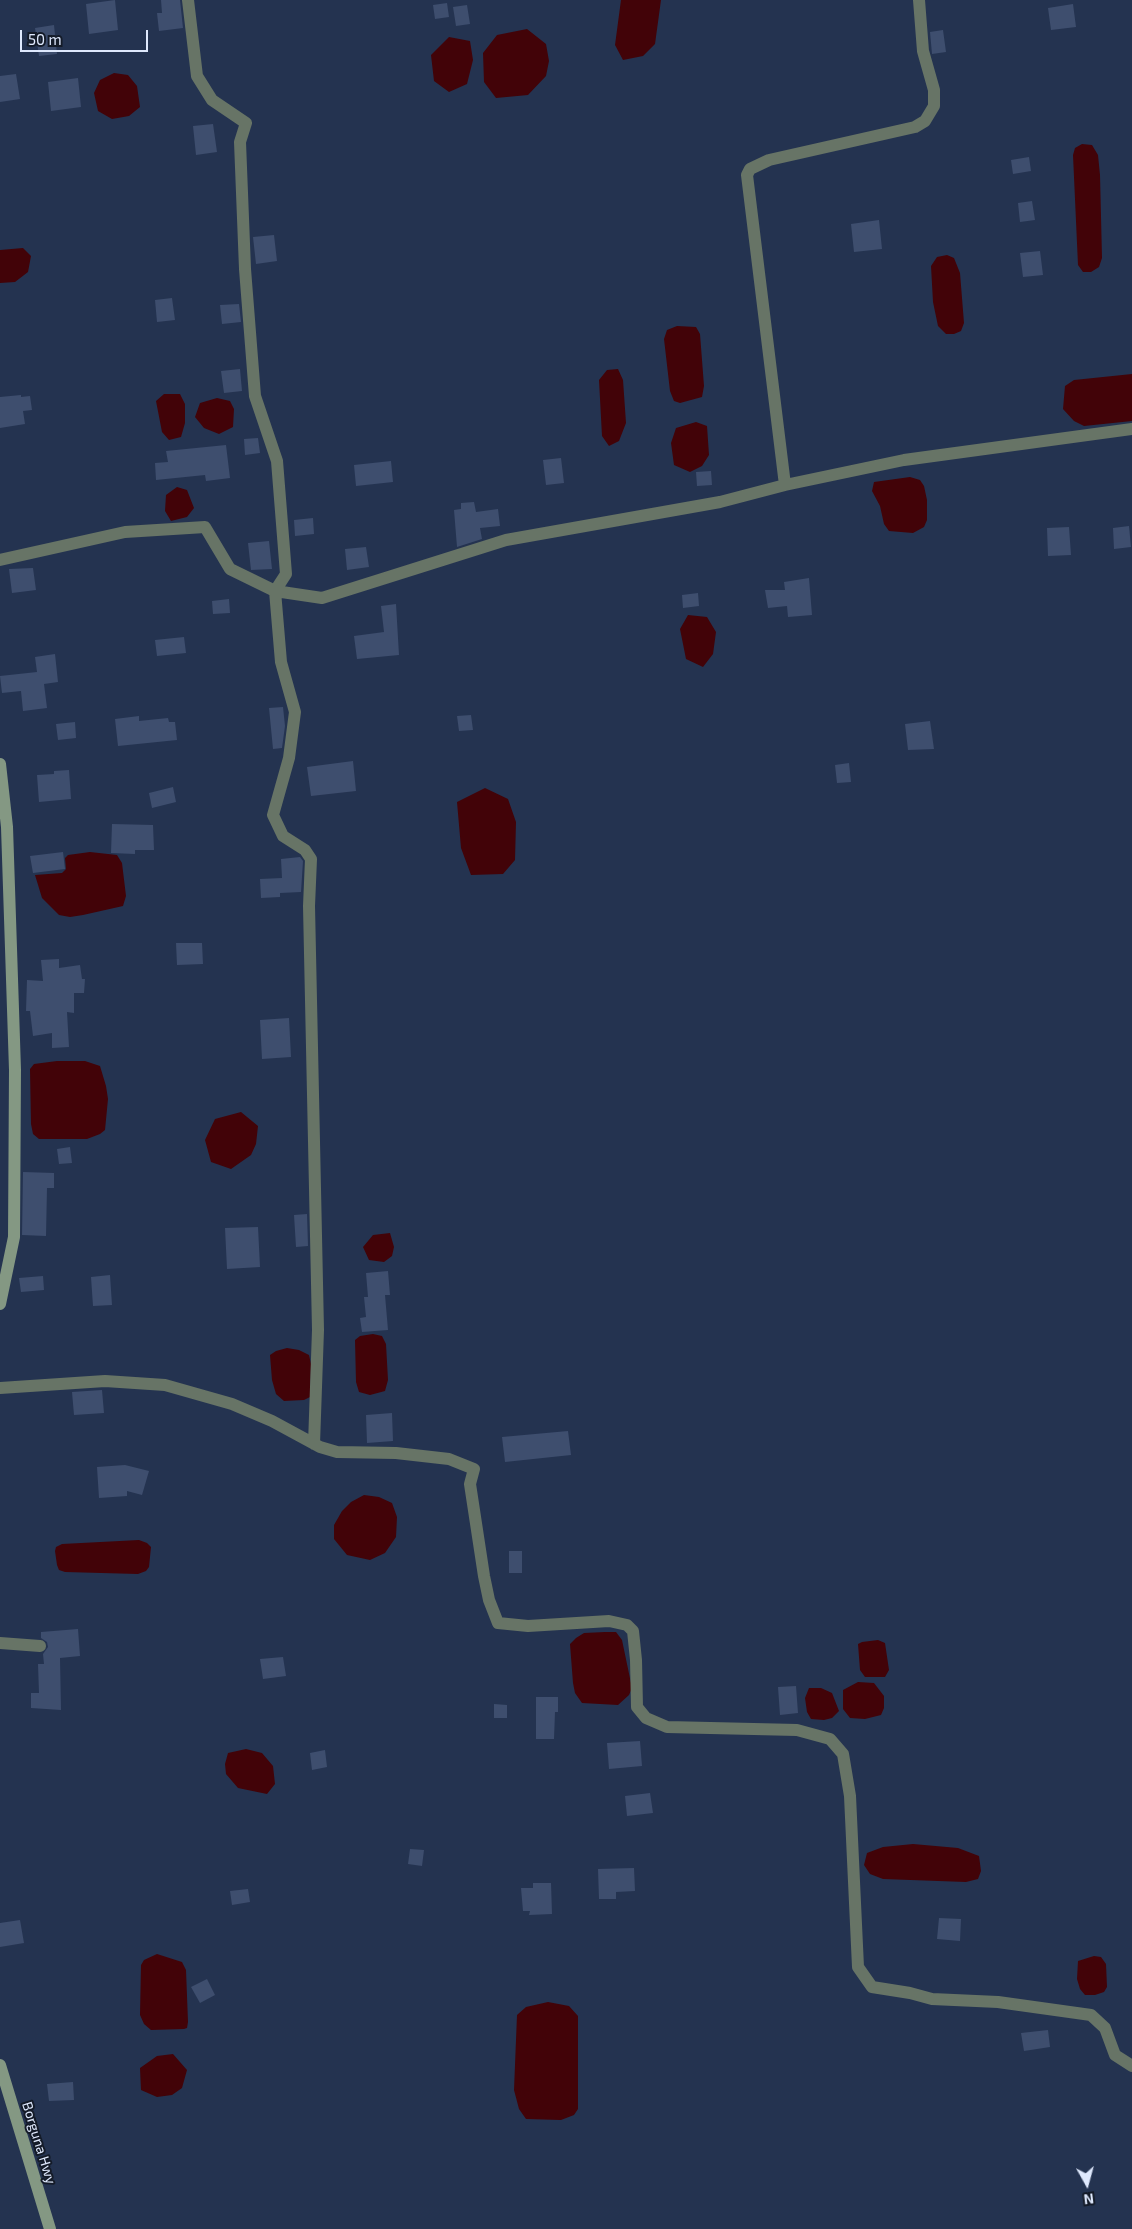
<!DOCTYPE html>
<html>
<head>
<meta charset="utf-8">
<style>
	body { margin:0 }
	#map { position:relative; width:1132px; height:2229px; overflow:hidden; background:#243350; font-family:"Exo 2",sans-serif }
	canvas { display:block }
	.north { position:absolute; left:1062px; top:2159px; width:50px; height:50px; -webkit-text-stroke:4px #141b28; paint-order:stroke; rotate:173deg; font-size:14px; font-weight:700; line-height:20px; text-align:center; color:#dfe9fd }
	.north::after { content:''; display:block; margin:auto; width:18px; height:22px; background:#dfe9fd; clip-path:polygon(50% 0,100% 100%,50% 72%,0 100%) }
	.scale { position:absolute; left:20px; top:30px; width:128px; height:22px; box-sizing:border-box; border:2px solid #dfe9fd; border-top:0; padding-left:6px; font-size:15px; line-height:18px; white-space:nowrap; color:#dfe9fd; -webkit-text-stroke:4px #141b28; paint-order:stroke }
</style>
</head>
<body>
<div id="map">
<canvas width="1132" height="2229"></canvas>
<div class="north">N</div>
<div class="scale">50 m</div>
</div>
<script>
const g = document.querySelector('canvas').getContext('2d');
g.lineJoin = 'round';
function paint(path, color) { g.fillStyle = color; g.fill(path, 'evenodd'); }
const poly = rows => new Path2D(rows.map(r => 'M' + r).join(''));
function strokePath(path, color, width, dash) { g.strokeStyle = color; g.lineWidth = width; g.lineCap = dash ? 'butt' : 'round'; g.setLineDash(dash || []); g.stroke(path); }
function label(font, color, halo, rows, align = 'center') {
  g.font = font + ' "Exo 2",sans-serif'; g.lineWidth = 4; g.setLineDash([]); g.textBaseline = 'middle'; g.strokeStyle = halo; g.fillStyle = color; for (const [text, x, y, turn = 0] of rows) {
    g.save(); g.translate(x, y); g.rotate((+turn || 0) * Math.PI / 180); g.textAlign = isNaN(turn) ? turn : align; if (halo) g.strokeText(text, 0, 0); g.fillText(text, 0, 0); g.restore();
  }
}
paint(poly([
	[621,0,661,0,655,44,643,56,623,60,615,45],
	[527,29,546,44,549,61,546,76,528,95,496,98,484,82,483,53,497,35],
	[449,37,470,41,473,60,467,84,449,92,434,81,431,55],
	[114,73,128,75,137,86,140,107,129,116,112,119,98,111,94,93,100,80],
	[1082,144,1092,145,1098,155,1100,175,1102,258,1099,267,1091,272,1083,272,1078,265,1073,155,1075,148],
	[23,248,31,256,28,272,15,282,0,283,0,250],
	[947,255,954,258,960,273,964,323,961,331,954,334,946,334,938,326,933,302,931,266,937,257],
	[677,326,696,327,700,334,704,386,702,397,680,403,674,401,670,391,664,339,667,330],
	[618,369,623,380,626,423,619,441,609,446,602,436,599,380,607,370],
	[1132,374,1132,421,1084,426,1074,421,1063,409,1065,386,1074,380],
	[164,394,180,394,185,404,185,423,181,437,169,440,162,432,156,401],
	[217,398,230,401,234,409,233,427,219,434,204,428,195,417,200,403],
	[696,422,707,426,709,455,702,466,690,472,674,465,671,443,676,428],
	[910,477,920,480,924,486,927,500,927,520,924,527,913,533,889,531,884,524,880,506,872,491,874,482],
	[177,487,187,490,194,508,187,517,171,521,165,511,166,495],
	[688,615,707,617,716,632,713,654,703,667,686,659,680,629],
	[485,788,508,799,516,822,515,860,503,874,471,875,461,848,457,802],
	[90,852,117,855,122,863,126,896,123,906,83,915,70,917,59,915,42,898,35,875,62,873,66,869,65,858,68,855],
	[57,1061,85,1061,100,1066,106,1086,108,1099,105,1130,100,1134,87,1139,39,1139,33,1134,31,1124,30,1069,34,1064],
	[241,1112,258,1126,256,1144,251,1155,231,1169,211,1162,205,1140,215,1119],
	[390,1233,394,1247,392,1256,384,1262,369,1260,363,1247,373,1235],
	[373,1334,382,1336,386,1344,388,1380,385,1391,370,1395,359,1392,356,1382,355,1340,360,1336],
	[287,1348,299,1350,309,1355,311,1364,310,1397,304,1400,284,1401,276,1394,272,1380,270,1355,276,1351],
	[364,1495,379,1497,392,1503,397,1517,396,1537,385,1553,370,1560,347,1555,334,1539,334,1525,342,1511,351,1502],
	[139,1540,147,1543,151,1547,149,1567,146,1571,138,1574,65,1572,59,1570,57,1565,55,1551,56,1547,62,1544],
	[605,1632,616,1632,622,1640,632,1688,629,1695,618,1705,582,1703,575,1693,573,1683,570,1644,576,1638,584,1633],
	[878,1640,885,1643,889,1670,885,1677,865,1677,860,1670,858,1644,862,1642],
	[858,1682,874,1683,884,1696,884,1708,881,1715,865,1719,850,1718,843,1709,843,1690],
	[809,1688,821,1688,832,1693,839,1711,832,1718,824,1720,811,1719,807,1712,805,1698],
	[246,1749,262,1753,273,1766,275,1784,267,1794,238,1788,226,1774,225,1764,228,1753],
	[913,1844,958,1848,979,1856,981,1871,978,1879,966,1882,883,1879,870,1874,864,1865,867,1853,883,1847],
	[157,1954,182,1962,186,1970,188,2022,187,2028,184,2029,151,2030,144,2024,140,2015,141,1965,144,1960],
	[1094,1956,1101,1957,1106,1964,1107,1987,1104,1992,1095,1995,1085,1995,1080,1989,1077,1979,1078,1961],
	[548,2002,569,2006,578,2016,578,2109,574,2115,561,2120,526,2119,519,2109,514,2090,517,2015,526,2007],
	[173,2054,187,2070,182,2088,172,2095,157,2097,141,2090,140,2068,157,2056]
]), '#420308');
paint(poly([
	[115,0,118,30,89,34,86,4],
	[161,0,180,0,183,28,159,31,157,13,162,13],
	[447,3,449,17,435,19,433,5],
	[1073,4,1076,27,1051,30,1048,8],
	[467,5,470,24,456,26,453,7],
	[54,25,57,54,39,56,35,28],
	[943,30,946,52,932,54,930,32],
	[16,74,20,99,0,102,0,76],
	[78,78,81,107,51,111,48,82],
	[213,124,217,152,196,155,193,126],
	[1029,157,1031,171,1013,174,1011,160],
	[1032,201,1035,220,1020,222,1018,203],
	[879,220,882,249,854,252,851,224],
	[274,235,277,261,256,264,253,237],
	[1040,251,1043,275,1023,277,1020,253],
	[172,298,175,320,157,322,155,300],
	[239,304,241,322,222,324,220,305],
	[240,369,242,391,224,393,221,371],
	[21,395,21,397,30,396,32,410,23,411,25,424,0,428,0,397],
	[258,438,260,453,245,455,244,439],
	[226,445,230,478,206,481,205,475,156,480,155,463,168,462,166,451],
	[561,458,564,483,546,485,543,460],
	[391,461,393,482,356,486,354,465],
	[711,471,712,485,697,486,696,472],
	[474,502,476,512,498,509,500,526,480,528,482,539,457,547,454,510,461,509,461,503],
	[313,518,314,534,295,536,294,520],
	[1129,526,1131,547,1114,549,1113,528],
	[1069,527,1071,555,1048,556,1047,528],
	[269,541,272,569,251,570,248,543],
	[366,547,369,567,347,570,345,549],
	[33,568,36,590,12,593,9,569],
	[809,578,812,615,788,617,787,606,768,608,765,590,785,590,784,582],
	[698,593,699,606,683,608,682,595],
	[229,599,230,613,213,614,212,601],
	[396,604,399,655,357,659,354,636,384,632,381,606],
	[184,637,186,653,157,656,155,640],
	[55,654,58,682,44,684,47,708,23,711,21,691,2,693,0,676,37,672,35,657],
	[283,707,285,726,282,748,273,749,269,708],
	[471,715,473,730,459,731,457,716],
	[139,716,139,721,168,718,169,722,175,722,177,740,118,746,115,719],
	[930,721,934,749,908,750,905,724],
	[75,722,76,738,58,740,56,724],
	[353,761,356,791,311,796,307,767],
	[849,763,851,782,837,783,835,765],
	[69,770,71,799,39,802,37,775,54,774,54,771],
	[173,787,176,802,152,808,149,793],
	[112,824,153,825,154,850,135,850,135,854,111,853],
	[63,852,65,869,33,873,30,856],
	[300,857,303,861,301,892,280,893,280,897,261,898,260,879,282,878,281,859],
	[176,943,202,943,203,964,177,965],
	[59,959,59,968,80,965,82,979,85,979,84,993,74,993,74,1013,67,1012,69,1047,52,1048,52,1033,33,1036,30,1011,26,1011,27,980,43,981,41,960],
	[289,1018,291,1057,262,1059,260,1020],
	[70,1147,72,1163,59,1164,57,1149],
	[23,1172,54,1173,54,1188,47,1188,46,1236,22,1235],
	[307,1214,308,1246,296,1247,294,1215],
	[258,1227,260,1267,227,1269,225,1228],
	[388,1271,390,1295,385,1295,388,1330,362,1332,360,1318,366,1317,364,1297,368,1297,366,1273],
	[110,1275,112,1305,93,1306,91,1277],
	[43,1276,44,1290,21,1292,19,1278],
	[102,1390,104,1413,74,1415,72,1392],
	[392,1413,393,1441,367,1443,366,1415],
	[568,1431,571,1455,505,1462,502,1437],
	[125,1465,149,1471,142,1495,127,1491,127,1496,99,1498,97,1467],
	[509,1551,522,1551,522,1573,509,1573],
	[78,1629,80,1656,60,1658,61,1710,31,1708,31,1693,39,1693,38,1664,44,1664,43,1654,48,1647,47,1642,41,1638,41,1632],
	[283,1657,286,1676,263,1679,260,1659],
	[796,1686,798,1713,780,1715,778,1687],
	[536,1697,558,1697,558,1712,555,1712,554,1739,536,1739],
	[494,1704,507,1705,507,1718,494,1718],
	[640,1741,642,1766,609,1769,607,1743],
	[325,1750,327,1767,312,1770,310,1753],
	[650,1793,653,1813,627,1816,625,1796],
	[410,1849,424,1850,422,1866,408,1864],
	[634,1868,635,1891,616,1892,616,1899,599,1899,598,1869],
	[533,1883,551,1883,552,1914,529,1915,530,1911,523,1911,521,1888,533,1888],
	[248,1889,250,1902,232,1905,230,1891],
	[939,1918,961,1919,960,1941,937,1939],
	[20,1920,24,1943,0,1947,0,1923],
	[207,1979,215,1995,200,2003,191,1987],
	[1048,2030,1050,2047,1024,2051,1021,2033],
	[73,2082,74,2100,49,2101,47,2084]
]), '#3e4e6e');
strokePath(poly([
	[188,0,197,76,212,100,246,123,240,142,245,269,255,396,277,461,286,574,275,591,281,662,295,712,289,758,273,815,283,836,305,850,311,859,309,906,318,1330,314,1444],
	[785,485,747,175,750,169,769,160,915,127,925,121,934,106,934,90,923,51,919,0],
	[0,560,125,532,205,527,230,569,275,591,322,598,506,540,720,502,785,485,904,460,1132,429],
	[0,1388,105,1381,165,1385,232,1404,272,1421,320,1447,337,1452,396,1453,449,1459,474,1469,470,1484,484,1576,489,1600,498,1623,528,1626,609,1621,627,1625,633,1631,636,1660,637,1707,646,1718,667,1727,797,1730,830,1739,843,1754,850,1796,858,1967,872,1987,910,1993,932,1999,998,2002,1091,2015,1105,2028,1115,2055,1132,2066],
	[0,1643,40,1646]
]), '#677466', 12);
strokePath(poly([
	[0,764,7,827,15,1070,14,1237,0,1304],
	[0,2065,50,2229]
]), '#849883', 12);
label('14px', '#dfe9fd', '#141b28', [
	["Borguna Hwy",39,2143,73]
]);
</script>
</body>
</html>
